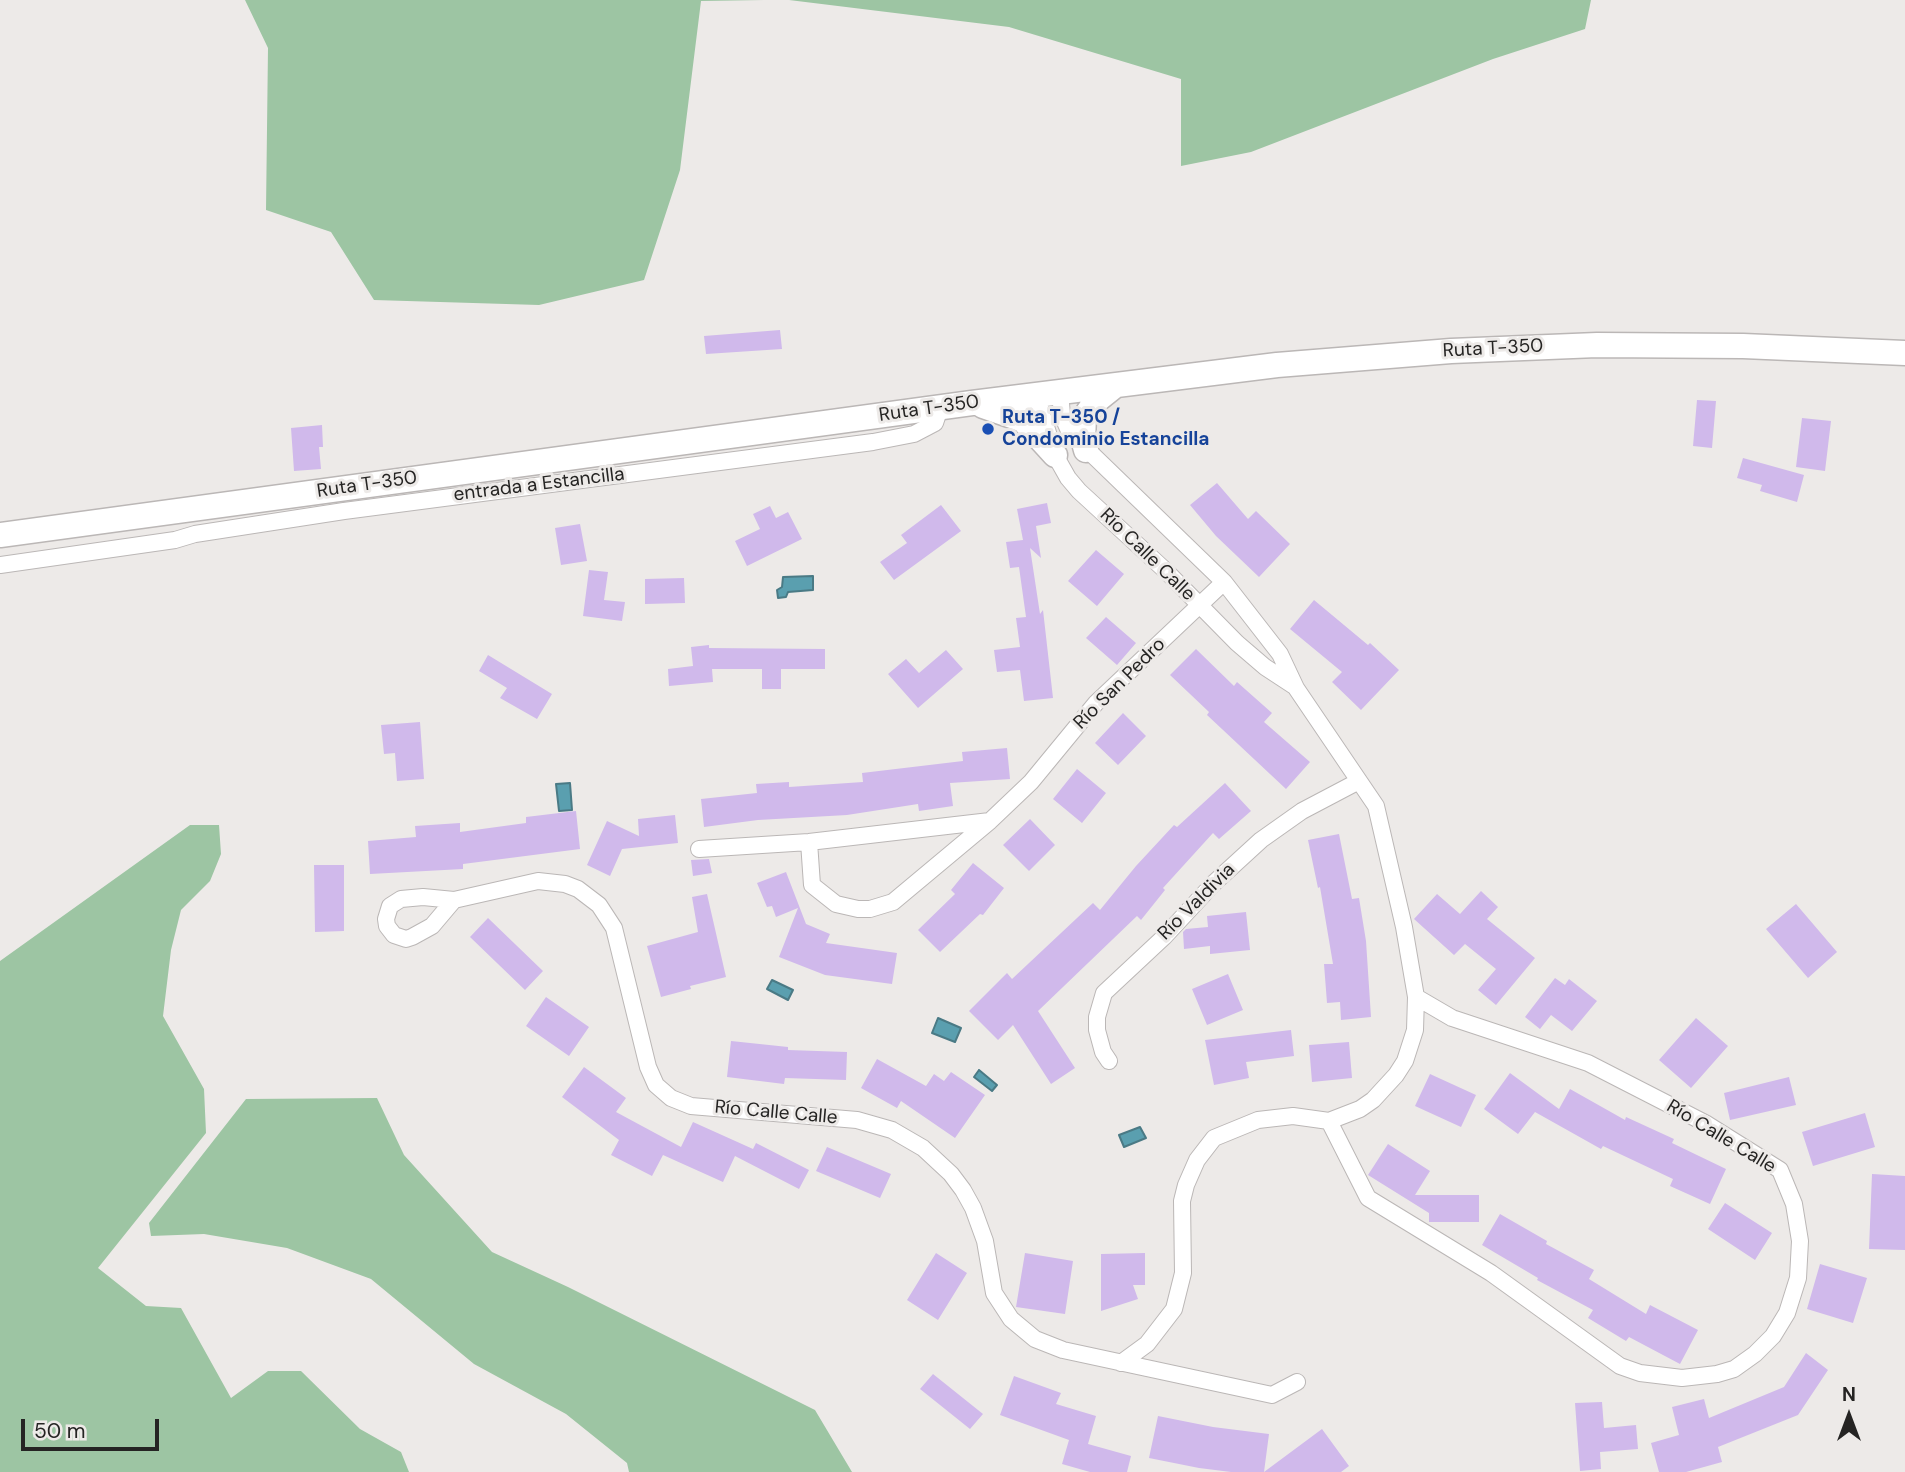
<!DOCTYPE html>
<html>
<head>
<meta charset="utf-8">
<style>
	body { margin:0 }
	#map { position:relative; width:1905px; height:1472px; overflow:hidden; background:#edeae8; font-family:"DM Sans",sans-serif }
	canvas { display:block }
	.north { position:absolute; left:1814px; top:1381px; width:70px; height:70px; -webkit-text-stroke:5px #edeae8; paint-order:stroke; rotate:0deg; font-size:19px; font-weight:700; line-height:28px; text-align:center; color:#252423 }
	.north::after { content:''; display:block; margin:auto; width:24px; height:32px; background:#252423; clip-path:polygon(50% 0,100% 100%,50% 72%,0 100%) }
	.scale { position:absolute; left:21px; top:1419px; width:138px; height:32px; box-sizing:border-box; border:4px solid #252423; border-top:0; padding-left:9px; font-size:21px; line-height:24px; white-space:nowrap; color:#252423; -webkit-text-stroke:5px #edeae8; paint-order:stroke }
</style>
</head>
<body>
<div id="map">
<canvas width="1905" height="1472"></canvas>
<div class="north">N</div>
<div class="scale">50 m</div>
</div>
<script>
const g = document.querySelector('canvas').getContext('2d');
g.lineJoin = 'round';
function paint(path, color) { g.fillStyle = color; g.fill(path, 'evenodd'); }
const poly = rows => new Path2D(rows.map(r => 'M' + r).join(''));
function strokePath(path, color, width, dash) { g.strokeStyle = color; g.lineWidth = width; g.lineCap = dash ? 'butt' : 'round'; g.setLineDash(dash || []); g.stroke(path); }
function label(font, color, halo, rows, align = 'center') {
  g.font = font + ' "DM Sans",sans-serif'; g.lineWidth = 6; g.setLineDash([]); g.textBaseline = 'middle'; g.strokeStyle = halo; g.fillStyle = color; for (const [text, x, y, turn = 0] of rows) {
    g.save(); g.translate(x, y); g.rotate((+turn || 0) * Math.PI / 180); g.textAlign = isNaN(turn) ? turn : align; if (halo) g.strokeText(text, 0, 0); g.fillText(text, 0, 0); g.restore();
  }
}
paint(poly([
	[245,0,764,0,701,1,680,170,644,280,539,305,374,300,331,232,266,210,268,48],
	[789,0,1591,0,1585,29,1493,59,1251,152,1181,166,1181,79,1009,27],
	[190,825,219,825,221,854,210,881,181,910,171,950,163,1016,204,1089,206,1133,98,1268,146,1306,181,1308,231,1398,268,1371,301,1371,360,1429,401,1452,409,1472,0,1472,0,961],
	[377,1098,404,1155,492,1252,568,1287,815,1410,852,1472,629,1472,627,1463,566,1414,474,1364,371,1279,287,1248,204,1234,151,1236,149,1223,246,1099]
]), '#9dc5a3');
const water = poly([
	[813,576,813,590,788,592,786,597,778,598,777,590,782,587,783,577,813,576],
	[570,783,572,810,559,811,556,784,570,783],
	[772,980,793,990,788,1000,767,989,772,980],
	[938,1018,961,1028,955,1042,932,1033,938,1018],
	[979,1070,997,1085,992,1091,974,1077,979,1070],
	[1140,1127,1146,1138,1124,1147,1119,1135,1140,1127]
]);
paint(water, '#5a9faf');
strokePath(water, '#4a7a85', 2);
paint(poly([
	[780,330,782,349,706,354,704,336],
	[1697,400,1716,401,1712,448,1693,446],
	[1802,418,1831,421,1825,471,1796,467],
	[322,425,323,447,319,447,321,469,294,471,291,428],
	[1743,458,1804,475,1797,502,1760,491,1762,485,1737,478],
	[1217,483,1248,519,1256,511,1290,544,1259,577,1216,536,1190,505],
	[1047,503,1051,523,1036,526,1041,558,1030,548,1040,614,1043,610,1053,698,1024,701,1020,670,997,672,994,650,1020,647,1016,618,1026,617,1019,567,1010,568,1006,542,1023,540,1017,509],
	[941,505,961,531,894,580,880,562,907,543,901,535],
	[770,506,776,518,788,512,802,539,747,566,735,541,760,529,753,514],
	[580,524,587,561,561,565,555,528],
	[1096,550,1124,574,1097,606,1068,581],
	[589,570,608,572,604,600,625,602,622,621,583,616],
	[684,578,685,603,645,604,645,579],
	[1314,600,1368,645,1370,643,1399,670,1361,710,1332,682,1342,672,1290,629],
	[1106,617,1136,643,1117,665,1086,638],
	[709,645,709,648,825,649,825,669,781,669,781,689,762,689,762,669,712,669,713,682,669,686,668,669,693,666,691,647],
	[1196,649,1234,686,1237,682,1272,713,1264,722,1310,762,1286,789,1207,715,1209,712,1170,675],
	[946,650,963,669,918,708,888,674,906,659,919,673],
	[488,655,552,694,537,719,500,698,507,688,479,671],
	[1123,713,1146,736,1118,765,1095,743],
	[420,722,424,779,397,781,395,753,384,754,381,725],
	[1007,748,1010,779,950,783,953,806,919,811,918,804,847,815,758,820,704,827,701,799,757,793,756,784,789,782,789,787,863,782,862,773,963,761,962,752],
	[1077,769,1106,793,1082,823,1053,799],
	[1225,783,1251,811,1219,839,1213,833,1163,888,1165,890,1141,920,1137,916,1038,1011,1075,1068,1051,1084,1013,1025,998,1040,969,1011,1007,973,1012,979,1093,903,1100,910,1136,866,1174,825,1177,827],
	[576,811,580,849,463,864,463,869,370,874,368,841,416,837,415,826,460,823,460,832,526,823,526,817],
	[675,815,678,843,622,849,610,876,587,865,607,821,639,836,638,819],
	[1030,819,1055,845,1029,871,1003,845],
	[1339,834,1352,899,1359,898,1366,941,1371,1017,1341,1020,1340,1002,1327,1003,1324,964,1333,964,1320,887,1318,888,1308,840],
	[709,859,712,873,693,876,691,860],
	[973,863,1004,888,983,915,980,914,940,952,918,930,955,894,951,890],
	[314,865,344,865,344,931,315,932],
	[786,872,806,924,830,934,826,943,897,953,892,984,825,975,779,957,798,908,776,917,772,906,767,907,757,883],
	[1481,891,1498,907,1487,919,1535,958,1496,1005,1478,990,1496,969,1465,944,1454,955,1414,919,1437,894,1460,914],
	[707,894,726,977,690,986,691,989,661,997,647,946,698,932,692,897],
	[1796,904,1837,952,1808,978,1766,929],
	[1246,912,1250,950,1210,954,1210,946,1184,949,1183,932,1186,929,1208,927,1207,916],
	[488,918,543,971,525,990,470,937],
	[1228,974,1243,1010,1207,1025,1192,989],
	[1555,978,1565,985,1569,979,1597,1001,1572,1031,1551,1015,1540,1029,1525,1017],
	[546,997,589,1027,569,1056,526,1026],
	[1696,1018,1728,1046,1691,1088,1659,1060],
	[1291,1030,1294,1056,1246,1062,1249,1078,1214,1085,1205,1040],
	[731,1041,788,1047,788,1050,847,1052,846,1080,785,1078,784,1084,727,1077],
	[1349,1042,1352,1078,1312,1082,1309,1045],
	[877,1059,926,1086,934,1074,944,1081,951,1072,985,1095,955,1138,901,1101,897,1108,861,1088],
	[584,1067,626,1098,616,1112,681,1147,693,1122,753,1149,756,1143,809,1170,799,1189,735,1156,723,1182,663,1155,652,1176,611,1155,619,1140,562,1097],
	[1510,1073,1559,1109,1570,1089,1625,1120,1626,1117,1674,1139,1672,1143,1726,1169,1710,1204,1670,1186,1673,1179,1603,1146,1601,1149,1535,1112,1518,1134,1484,1109],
	[1430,1074,1476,1095,1461,1127,1415,1106],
	[1789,1077,1796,1105,1730,1120,1724,1093],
	[1865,1113,1875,1147,1813,1166,1802,1132],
	[1388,1144,1430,1171,1415,1195,1479,1195,1479,1222,1429,1222,1429,1213,1368,1175],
	[827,1147,891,1174,880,1198,816,1171],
	[1872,1174,1905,1176,1905,1250,1869,1249],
	[1725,1203,1772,1233,1755,1260,1708,1229],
	[1500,1214,1547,1241,1546,1244,1594,1270,1589,1279,1646,1314,1650,1305,1698,1330,1680,1364,1629,1337,1626,1341,1588,1318,1593,1310,1537,1280,1538,1278,1482,1245],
	[936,1253,967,1273,938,1320,907,1300],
	[1025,1253,1073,1261,1065,1314,1016,1307],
	[1145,1253,1145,1285,1133,1285,1138,1299,1101,1311,1101,1254],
	[1820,1264,1867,1278,1853,1323,1807,1309],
	[1806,1353,1828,1370,1798,1415,1718,1447,1722,1462,1686,1472,1659,1472,1651,1443,1679,1435,1672,1407,1704,1399,1709,1418,1784,1387],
	[933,1374,983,1414,970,1429,920,1389],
	[1014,1376,1061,1393,1056,1404,1096,1416,1088,1444,1131,1456,1127,1472,1090,1472,1062,1464,1069,1440,1000,1415],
	[1602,1402,1604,1428,1636,1425,1638,1449,1600,1452,1601,1469,1580,1471,1575,1403],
	[1158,1416,1213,1427,1269,1434,1264,1472,1231,1472,1199,1468,1149,1458],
	[1322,1429,1349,1466,1341,1472,1264,1472]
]), '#d0b9eb');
const street = poly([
	[1060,392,1062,415,1070,433,1224,582,1280,654,1296,688,1376,806,1404,927,1416,997,1452,1018,1588,1063,1705,1123,1780,1170,1794,1204,1800,1241,1798,1278,1787,1313,1773,1336,1755,1354,1734,1369,1717,1374,1682,1378,1640,1373,1620,1366,1491,1273,1368,1198,1329,1121,1293,1116,1258,1120,1214,1138,1197,1160,1186,1185,1182,1201,1183,1273,1174,1309,1147,1344,1121,1363],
	[1036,395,1055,455,1068,478,1079,491,1167,572,1237,643,1265,667,1294,686],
	[0,565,175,540,195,534,344,511,873,442,914,434,935,423,940,408],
	[809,842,812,885,836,904,858,909,870,909,893,902,990,821],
	[699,849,809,842,990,821,1031,782,1096,703,1224,582],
	[454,900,423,897,401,899,390,906,386,919,387,926,394,935,406,939,412,937,432,926,454,900,538,881,565,884,578,889,599,905,614,928,648,1067,656,1085,671,1098,691,1106,857,1120,892,1130,923,1148,951,1174,963,1190,973,1208,985,1241,994,1293,1011,1319,1035,1339,1063,1350,1272,1395,1297,1382],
	[1109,1061,1103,1052,1097,1030,1097,1017,1104,993,1164,937,1214,883,1261,840,1302,811,1359,781],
	[1329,1121,1360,1109,1373,1100,1396,1075,1405,1061,1415,1030,1416,997]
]);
const primary = poly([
	[983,406,1023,420,1055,455],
	[1086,450,1083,439,1084,418,1096,401,1116,385],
	[0,535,972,403,1277,365,1451,351,1597,345,1743,346,1905,353]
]);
strokePath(street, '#bbb7b6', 18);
strokePath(primary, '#bbb7b6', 27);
strokePath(street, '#fff', 16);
strokePath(primary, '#fff', 24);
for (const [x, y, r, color] of [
	[988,429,7,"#1a4fb4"]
]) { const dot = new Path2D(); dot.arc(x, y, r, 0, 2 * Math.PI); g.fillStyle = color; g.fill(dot); strokePath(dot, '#edeae8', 2.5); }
label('19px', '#252423', '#edeae8', [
	["Ruta T-350",1493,349,-3],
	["Ruta T-350",929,409,-8],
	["Ruta T-350",367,485,-8],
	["entrada a Estancilla",539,485,-7],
	["Río Calle Calle",1147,555,44],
	["Río San Pedro",1120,684,-45],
	["Río Valdivia",1197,902,-45],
	["Río Calle Calle",776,1113,5],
	["Río Calle Calle",1721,1137,31]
]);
label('bold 19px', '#164399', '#edeae8', [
	["Ruta T-350 /",1002,418],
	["Condominio Estancilla",1002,440]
], 'left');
</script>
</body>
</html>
